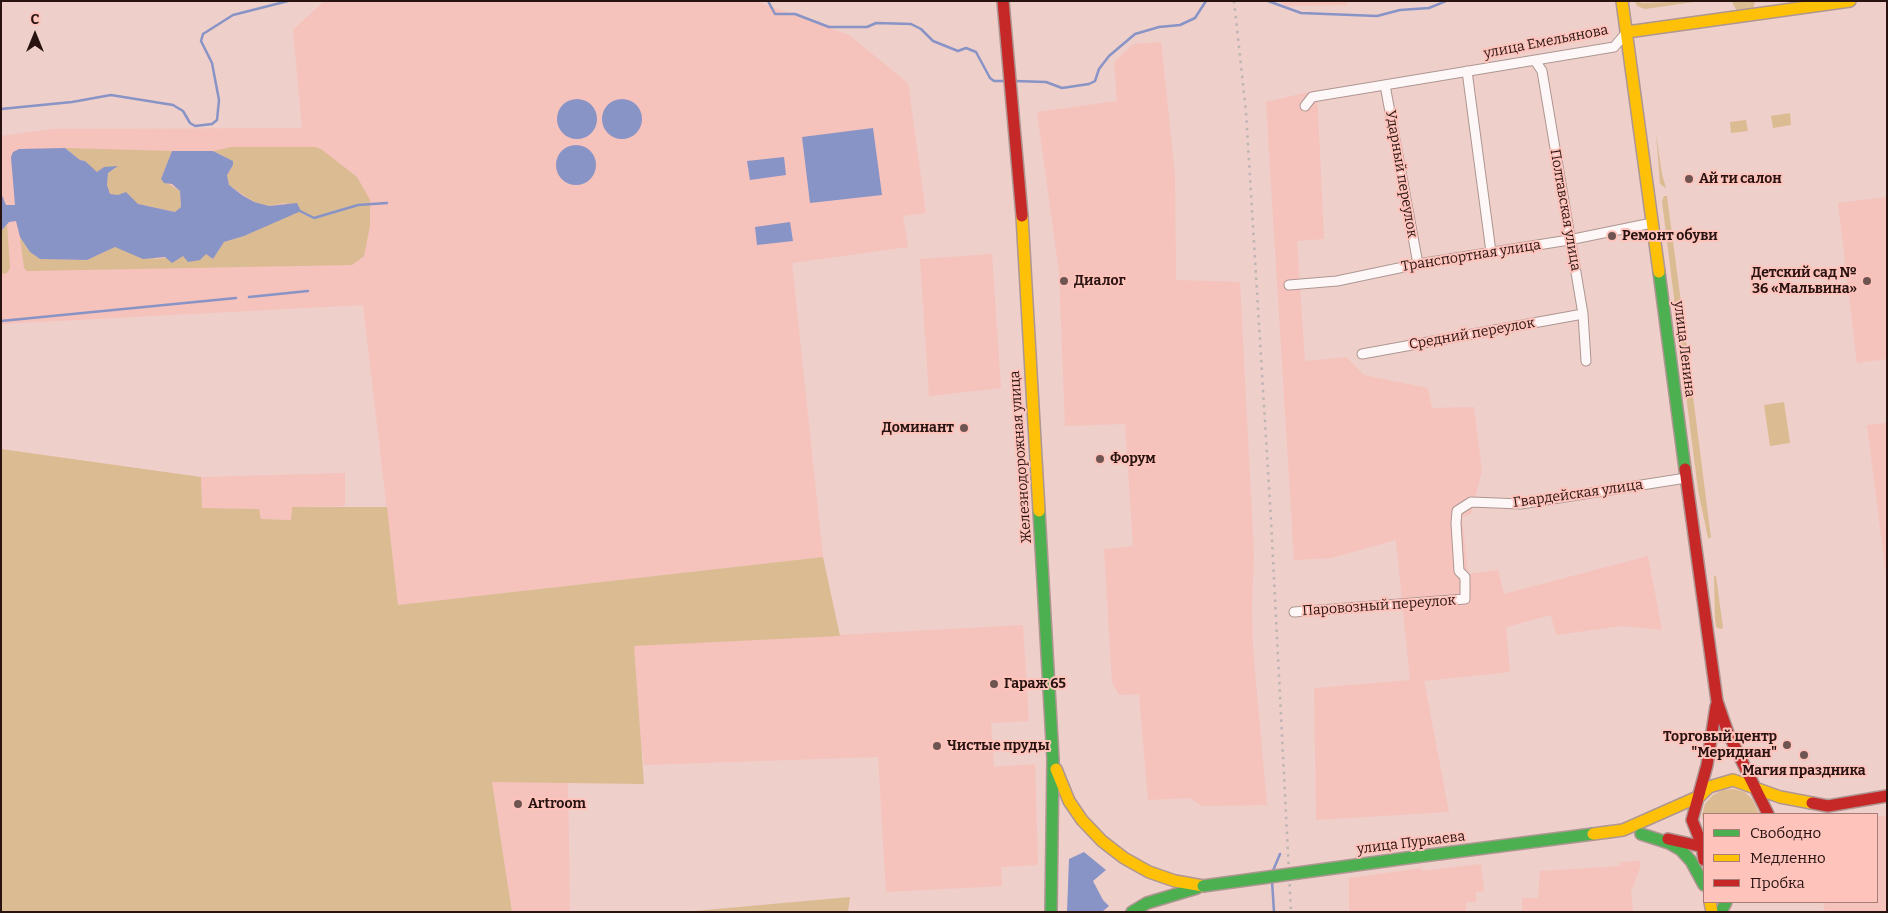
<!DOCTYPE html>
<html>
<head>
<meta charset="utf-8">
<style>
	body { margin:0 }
	#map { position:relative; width:1888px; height:913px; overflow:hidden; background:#efcfca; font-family:Bitter,serif }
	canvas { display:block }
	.frame { position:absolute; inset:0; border:2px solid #281311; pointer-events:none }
	.legend { position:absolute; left:1703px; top:813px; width:175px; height:90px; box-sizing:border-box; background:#fec3bb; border:1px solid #a87d77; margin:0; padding:6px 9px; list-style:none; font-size:15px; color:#281311 }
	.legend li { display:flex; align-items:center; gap:10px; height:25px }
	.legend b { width:25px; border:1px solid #a87d77 }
	.north { position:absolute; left:10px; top:10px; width:50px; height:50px; -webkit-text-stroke:4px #fec3bb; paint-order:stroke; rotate:0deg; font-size:14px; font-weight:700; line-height:20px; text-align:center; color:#281311 }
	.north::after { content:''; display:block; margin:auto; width:18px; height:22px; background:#281311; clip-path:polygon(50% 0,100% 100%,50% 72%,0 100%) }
</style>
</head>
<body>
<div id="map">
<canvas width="1888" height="913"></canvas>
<div class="frame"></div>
<ul class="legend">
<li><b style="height:6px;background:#4caf50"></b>Свободно</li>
<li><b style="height:6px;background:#ffc107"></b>Медленно</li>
<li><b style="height:6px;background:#c62828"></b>Пробка</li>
</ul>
<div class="north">С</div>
</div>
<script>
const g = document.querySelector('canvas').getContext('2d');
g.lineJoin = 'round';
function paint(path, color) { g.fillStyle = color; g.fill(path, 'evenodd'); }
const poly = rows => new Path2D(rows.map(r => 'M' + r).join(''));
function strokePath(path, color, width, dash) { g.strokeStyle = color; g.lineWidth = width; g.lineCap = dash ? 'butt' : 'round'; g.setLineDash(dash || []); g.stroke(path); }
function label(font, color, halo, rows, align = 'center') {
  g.font = font + ' Bitter,serif'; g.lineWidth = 4; g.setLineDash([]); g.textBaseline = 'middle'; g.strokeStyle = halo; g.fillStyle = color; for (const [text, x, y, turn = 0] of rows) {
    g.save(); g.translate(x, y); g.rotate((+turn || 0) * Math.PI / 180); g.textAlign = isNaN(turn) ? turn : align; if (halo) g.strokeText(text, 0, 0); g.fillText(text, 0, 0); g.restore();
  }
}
paint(poly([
	[324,1,756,1,849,35,908,83,926,213,903,216,908,247,792,263,823,557,398,605,363,305,1,324,1,136,52,129,302,128,293,30],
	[1280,1,1347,1,1347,5,1285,6],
	[1161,42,1175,174,1176,280,1240,282,1254,555,1252,604,1253,649,1267,805,1202,806,1190,798,1148,800,1139,694,1119,695,1112,682,1104,549,1133,546,1125,424,1065,426,1059,272,1037,112,1117,101,1114,62,1134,44],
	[1317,90,1324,239,1297,241,1305,361,1346,357,1364,375,1428,388,1432,408,1474,407,1482,471,1471,514,1462,517,1468,574,1498,570,1504,594,1648,556,1662,630,1621,626,1556,635,1551,615,1506,627,1510,672,1424,681,1449,812,1316,820,1314,688,1410,680,1396,540,1331,558,1294,560,1266,102],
	[1887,197,1887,359,1857,363,1838,203],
	[992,254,1001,388,929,396,920,259],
	[1887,423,1887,575,1886,575,1867,425],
	[345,473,345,506,292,507,291,520,260,519,259,509,202,508,201,477],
	[1023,625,1029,721,991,723,994,767,1035,764,1038,865,1001,867,1002,886,886,892,878,757,644,765,637,707,633,646],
	[568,779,570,912,512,912,492,782],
	[1887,815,1887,912,1825,912,1823,902,1877,902,1877,817],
	[1640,861,1640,868,1631,892,1633,912,1522,912,1522,898,1538,898,1540,871,1620,866,1620,862],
	[1481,864,1484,891,1476,892,1476,902,1466,902,1466,912,1349,912,1349,878,1422,868,1422,871]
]), '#f6c2bc');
paint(poly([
	[1635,1,1642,3,1701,1,1645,9,1637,6],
	[1755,1,1753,9,1737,11,1732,2],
	[1790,113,1791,125,1773,128,1771,116],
	[1746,120,1748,131,1731,133,1730,122],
	[1656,133,1662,174,1666,188,1660,184],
	[231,147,315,147,321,149,357,177,370,200,370,226,364,256,352,265,27,271,24,268,20,237,30,252,40,259,87,260,115,247,156,259,206,254,213,259,224,242,244,236,301,210,285,203,269,206,254,202,229,185,227,175,233,165,233,161,213,151],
	[65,148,172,151,161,179,180,191,181,207,175,212,138,204,110,194,107,185,108,173,116,168,104,167,97,173,85,161,80,160],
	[1664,196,1667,196,1689,363,1682,363,1662,201],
	[7,225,10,268,7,273,1,274,1,231],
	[1692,388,1711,538,1708,538,1698,490,1686,395,1687,391],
	[1784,402,1790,443,1770,446,1764,405],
	[1,449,201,477,202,508,259,509,261,519,291,520,292,507,387,507,398,605,823,557,840,636,634,646,644,784,492,782,512,912,1,912],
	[1714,576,1716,576,1723,628,1720,629,1716,627,1715,618],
	[1734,789,1745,792,1753,800,1759,814,1704,814,1704,829,1702,815,1705,804,1713,795,1723,790],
	[850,897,848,912,683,912]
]), '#dbbb92');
paint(poly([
	'602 119a20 20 0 1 1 40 0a20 20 0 1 1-40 0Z',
	'557 119a20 20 0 1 1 40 0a20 20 0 1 1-40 0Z',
	[873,128,882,195,810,203,802,137],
	'556 165a20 20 0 1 1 40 0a20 20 0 1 1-40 0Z',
	[65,148,80,160,85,161,97,172,104,167,118,166,108,173,107,185,110,194,118,195,126,192,138,204,175,212,181,207,180,191,172,184,164,183,161,179,172,151,213,151,233,161,233,165,227,175,229,185,242,195,254,202,269,206,297,203,301,211,244,236,224,242,213,259,206,254,200,260,188,262,183,256,172,263,165,257,143,259,115,247,87,260,40,259,30,252,20,237,16,221,9,222,1,231,1,193,6,205,15,205,11,157,13,152,19,149],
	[784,157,786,175,750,180,747,161],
	[790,222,793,241,757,245,755,227],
	[1084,852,1106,870,1093,881,1103,900,1109,906,1102,912,1067,912,1069,859]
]), '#8893c6');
strokePath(poly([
	[768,1,775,14,795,14,829,27,867,27,876,23,911,24,921,29,933,41,958,51,966,48,976,52,990,78,994,81,1007,81],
	[1268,1,1301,13,1377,16,1400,10,1429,8,1446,1],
	[1015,81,1046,82,1062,88,1089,84,1095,81,1099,69,1109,56,1135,34,1159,27,1180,25,1195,18,1206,1],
	[1,109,72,102,111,95,173,105,183,111,190,123,195,126,212,124,217,120,219,100,212,63,201,41,203,34,233,15,288,1],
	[298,210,314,218,358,205,387,203],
	[249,297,308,291],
	[1,321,236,298],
	[1272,873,1280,854],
	[1272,881,1274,912]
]), '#8893c6', 2.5);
const street = poly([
	[1536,62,1542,71,1583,314,1586,361],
	[1467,71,1491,252],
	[1385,85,1418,264],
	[1305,106,1312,97,1614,47,1627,32],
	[1289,285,1337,281,1418,264,1569,240,1652,223],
	[1362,354,1583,314],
	[1294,612,1465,599,1465,577,1459,571,1456,523,1457,511,1471,502,1521,504,1686,478]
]);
const fast = poly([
	[1659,272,1685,469],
	[1039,511,1053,759,1051,912],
	[1641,834,1669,843,1681,850,1691,861,1704,885],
	[1407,858,1593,834],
	[1132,912,1147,903,1197,888],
	[1721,912,1726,902]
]);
const slow = poly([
	[1622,1,1659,272],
	[1627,32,1850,1],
	[1022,216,1039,511],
	[1056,769,1069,801,1082,820,1102,841,1124,858,1149,872,1175,881,1203,886],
	[1593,834,1623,830,1700,796,1709,787,1733,780,1780,797,1812,803],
	[1710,902,1712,912]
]);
const jam = poly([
	[1003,1,1022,216],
	[1685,469,1717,701,1728,733,1768,814],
	[1812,803,1828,806,1887,796],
	[1668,839,1704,847],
	[1704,860,1702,845,1692,820,1707,765,1716,706]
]);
strokePath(street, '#ae9692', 11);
strokePath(fast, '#ae9692', 14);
strokePath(slow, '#ae9692', 14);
strokePath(jam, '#ae9692', 14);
strokePath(street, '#fdf8f7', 9);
strokePath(fast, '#4caf50', 11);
strokePath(slow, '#ffc107', 11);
strokePath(jam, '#c62828', 11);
strokePath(poly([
	[1234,1,1246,112,1271,520,1291,912]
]), '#bdb5b4', 2.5, [2.5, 5]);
const fastBridge = poly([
	[1203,886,1407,858]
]);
strokePath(fastBridge, '#ae9692', 14, []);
strokePath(fastBridge, '#4caf50', 11);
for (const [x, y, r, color] of [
	[1689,179,5,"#6e5552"],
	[1612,236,5,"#6e5552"],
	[1064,281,5,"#6e5552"],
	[1867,281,5,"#6e5552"],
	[964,428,5,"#6e5552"],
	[1100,459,5,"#6e5552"],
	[994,684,5,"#6e5552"],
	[1787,745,5,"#6e5552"],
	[937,746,5,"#6e5552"],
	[1804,755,5,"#6e5552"],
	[518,804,5,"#6e5552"]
]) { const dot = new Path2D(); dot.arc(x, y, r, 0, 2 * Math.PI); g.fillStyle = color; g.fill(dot); strokePath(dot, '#fec3bb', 2); }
label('14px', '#281311', '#fec3bb', [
	["улица Емельянова",1546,42,-11],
	["Ударный переулок",1401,174,80],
	["Полтавская улица",1565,210,80],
	["Транспортная улица",1471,256,-9],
	["Средний переулок",1472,334,-10],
	["улица Ленина",1684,349,83],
	["Железнодорожная улица",1021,457,-94],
	["Гвардейская улица",1578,494,-8],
	["Паровозный переулок",1379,606,-4],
	["улица Пуркаева",1411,843,-7]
]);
label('bold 14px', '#281311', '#fec3bb', [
	["Ай ти салон",1699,179],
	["Ремонт обуви",1622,236],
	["Детский сад №",1857,273,"right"],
	["36 «Мальвина»",1857,289,"right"],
	["Диалог",1074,281],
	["Доминант",954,428,"right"],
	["Форум",1110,459],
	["Гараж 65",1004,684],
	["Торговый центр",1777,737,"right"],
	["\"Меридиан\"",1777,753,"right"],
	["Чистые пруды",947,746],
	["Магия праздника",1804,771,"center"],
	["Artroom",528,804]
], 'left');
</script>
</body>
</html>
